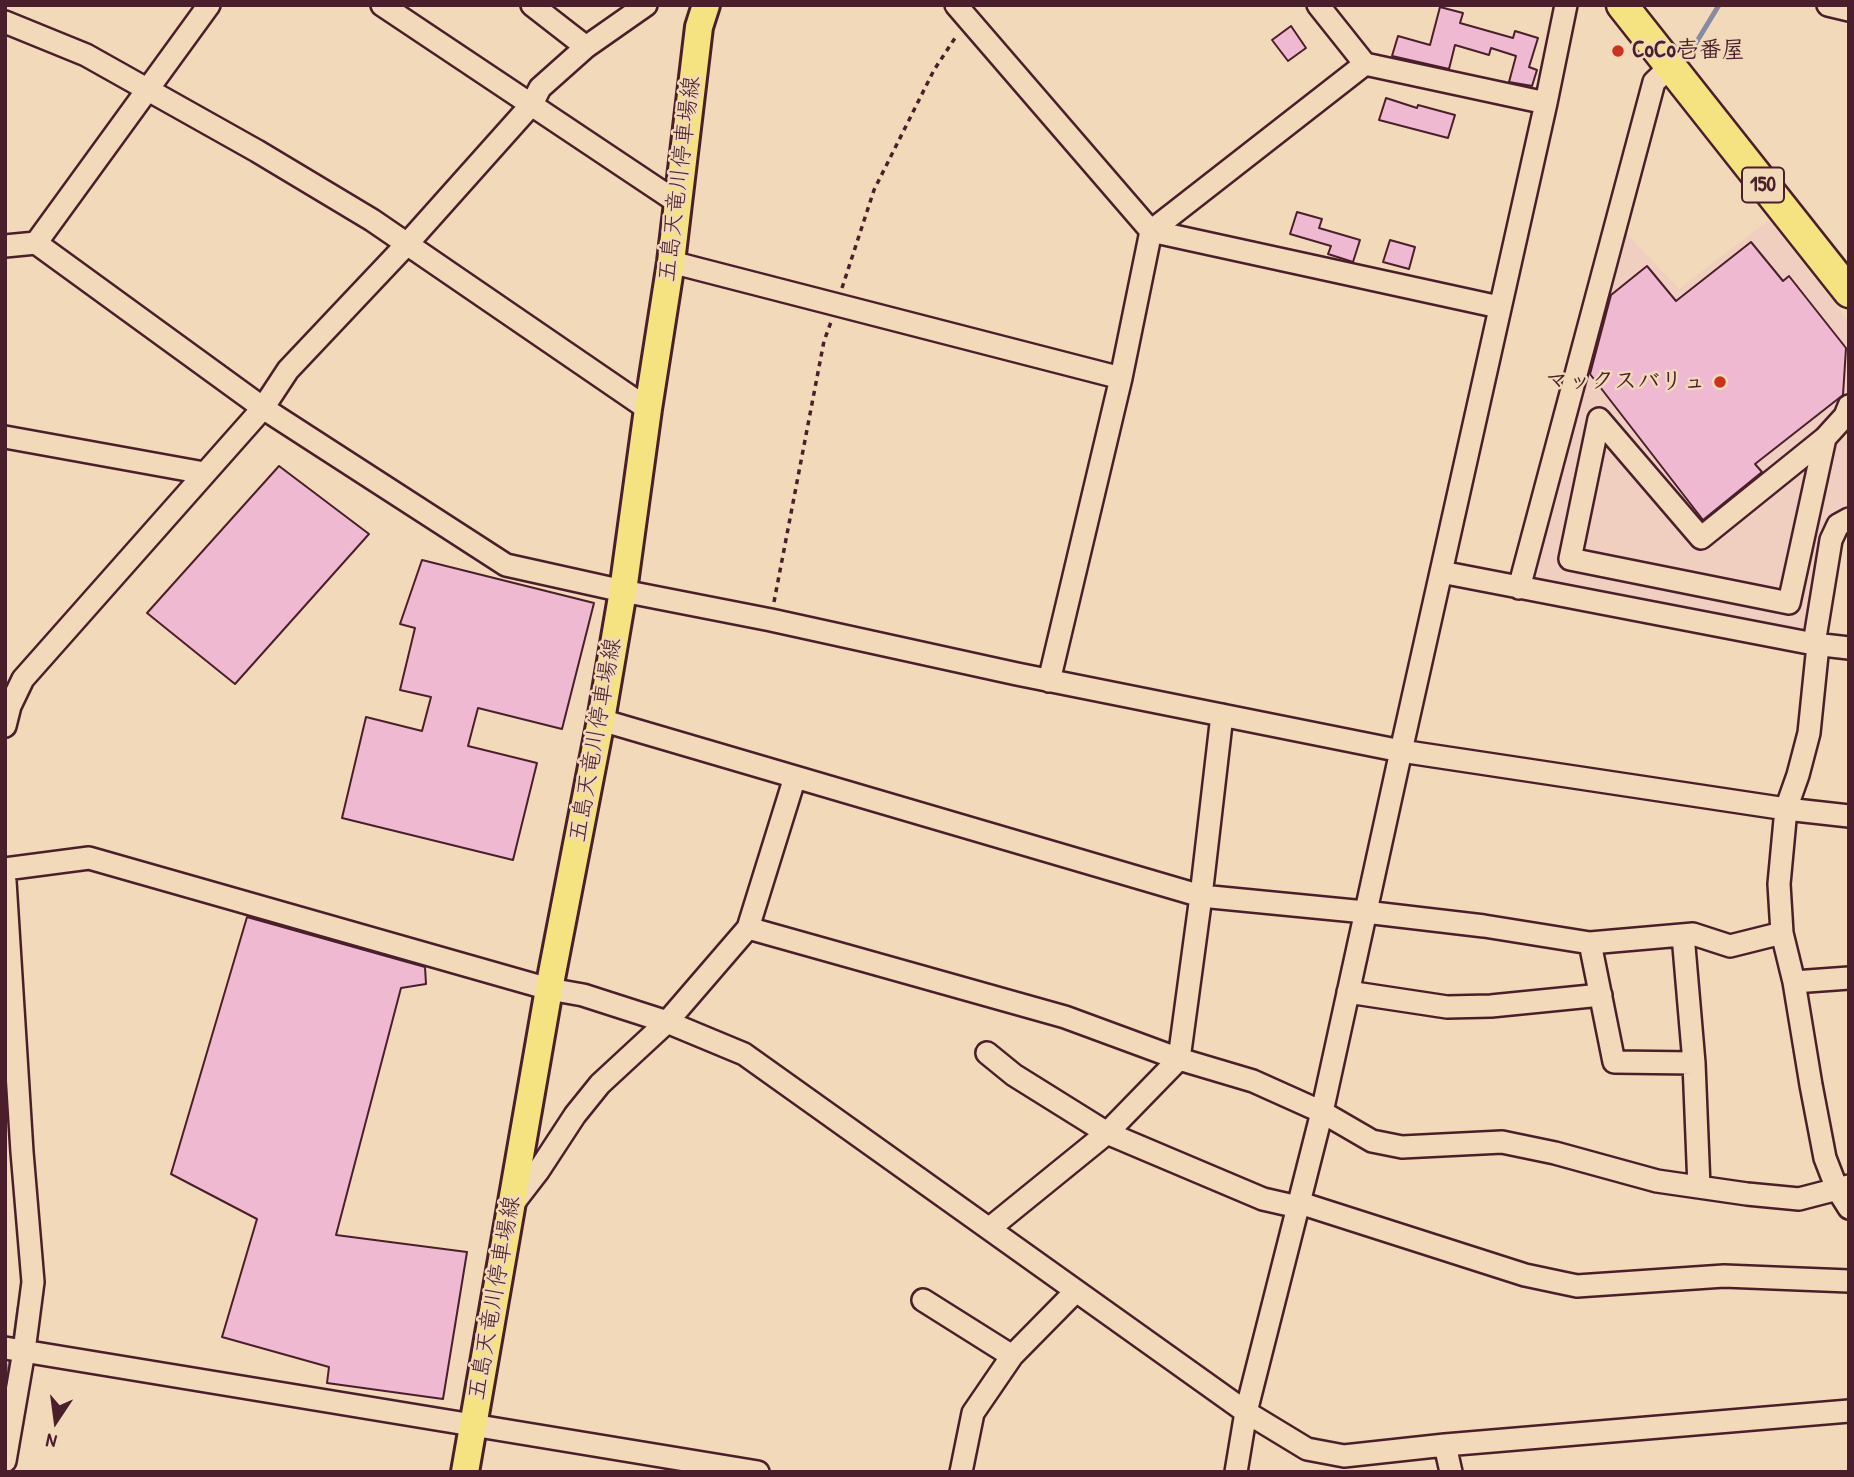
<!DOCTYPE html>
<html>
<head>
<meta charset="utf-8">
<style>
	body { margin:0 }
	#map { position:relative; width:1854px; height:1477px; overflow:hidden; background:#f1d9b9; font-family:"Patrick Hand",sans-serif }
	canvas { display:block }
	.frame { position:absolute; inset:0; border:7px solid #4a1f2b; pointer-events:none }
	.north { position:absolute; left:21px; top:1386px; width:70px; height:70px; -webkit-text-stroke:5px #f1d9b9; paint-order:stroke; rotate:193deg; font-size:19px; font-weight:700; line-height:28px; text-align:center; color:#4a1f2b }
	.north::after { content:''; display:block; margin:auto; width:24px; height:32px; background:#4a1f2b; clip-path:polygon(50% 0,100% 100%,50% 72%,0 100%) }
</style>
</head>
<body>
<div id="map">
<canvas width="1854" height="1477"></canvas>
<div class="frame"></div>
<div class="north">N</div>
</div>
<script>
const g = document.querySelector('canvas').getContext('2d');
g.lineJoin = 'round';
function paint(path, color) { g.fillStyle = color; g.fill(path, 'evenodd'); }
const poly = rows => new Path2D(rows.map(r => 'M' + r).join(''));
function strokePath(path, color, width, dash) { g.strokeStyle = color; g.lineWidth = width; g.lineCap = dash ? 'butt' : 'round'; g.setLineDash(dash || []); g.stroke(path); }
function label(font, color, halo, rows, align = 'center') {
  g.font = font + ' "Patrick Hand","Klee One",sans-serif'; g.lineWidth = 5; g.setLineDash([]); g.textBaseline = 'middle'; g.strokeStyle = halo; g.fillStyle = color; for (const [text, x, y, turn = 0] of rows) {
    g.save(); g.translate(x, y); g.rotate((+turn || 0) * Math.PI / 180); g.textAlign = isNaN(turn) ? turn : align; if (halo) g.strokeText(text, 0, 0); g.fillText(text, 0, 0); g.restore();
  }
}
paint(poly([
	[1769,220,1849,322,1849,432,1844,436,1849,442,1849,510,1808,631,1534,579,1581,368,1602,298,1627,234,1679,289]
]), '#f0cfc0');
strokePath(poly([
	[1682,66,1719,5],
	[14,1343,19,1308],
	[5,1394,12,1353]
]), '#868aa5', 5);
const building = poly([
	[1440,7,1463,13,1460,23,1513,38,1515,31,1538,38,1529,67,1537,70,1532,86,1509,82,1516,56,1491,48,1489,55,1455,45,1449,69,1392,56,1398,36,1430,45,1440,7],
	[1291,26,1306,48,1288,61,1272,40,1291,26],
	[1386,98,1417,108,1418,105,1455,115,1448,138,1379,120,1386,98],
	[1297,212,1322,219,1319,228,1360,240,1353,262,1328,254,1331,246,1290,234,1297,212],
	[1390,240,1415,247,1409,269,1383,262,1390,240],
	[1751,242,1783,281,1789,276,1846,348,1843,395,1755,464,1762,472,1703,520,1590,374,1611,295,1647,266,1676,301,1751,242],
	[279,466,369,534,235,684,147,613,279,466],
	[422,560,594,603,562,729,478,708,468,746,537,763,513,860,342,818,366,717,422,731,431,697,400,690,415,628,400,624,422,560],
	[247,917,425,967,426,984,401,988,336,1235,467,1252,443,1399,327,1383,329,1367,222,1337,257,1219,171,1174,247,917]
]);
paint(building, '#efb9d2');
strokePath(building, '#4a1f2b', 2);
const minor = poly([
	[382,5,677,202],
	[532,5,586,47],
	[956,5,1151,231,1499,307],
	[1318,5,1365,64,1546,103],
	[1828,5,1849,10],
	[5,22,86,55,257,151,372,220,648,409],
	[36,243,209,5],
	[5,246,36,243,263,408,506,565,623,591,771,620,1017,674,1401,751,1786,809,1849,816],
	[671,262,1121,378],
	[5,437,204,473],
	[1825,438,1789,603,1570,559,1599,419,1701,538,1825,438,1845,416,1849,406],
	[1441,572,1814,644,1849,648],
	[1519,588,1654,82,1670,67],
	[1814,644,1831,540,1838,525,1849,519],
	[1818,645,1809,733,1798,775,1786,809,1779,884,1782,933,1794,982,1811,1085,1825,1158,1837,1189,1849,1208],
	[1049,681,1121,378,1151,231,1365,64],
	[601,720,1201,896,1365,912,1484,926,1590,943,1693,934,1730,946,1782,933],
	[5,726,10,706,23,679,263,408,288,370,407,244,532,104,540,88,586,47,646,5],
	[5,869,89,858,549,989,583,995,667,1022,744,1054,1246,1412,1307,1449,1344,1456,1445,1445,1849,1411],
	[5,881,22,1152,33,1282,24,1351,5,1461],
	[748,928,1065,1017,1179,1059,1253,1081,1322,1112,1372,1141,1402,1147,1502,1142,1555,1153,1657,1181,1747,1194,1799,1199,1849,1186],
	[1683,935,1694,1063,1699,1187],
	[1590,943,1614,1062,1694,1063],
	[1794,982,1849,978],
	[1348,992,1447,1007,1491,1006,1601,995],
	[987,1053,1014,1075,1107,1133,1263,1199,1298,1207],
	[1300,1203,1525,1275,1577,1286,1724,1276,1849,1281],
	[512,1205,539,1170,575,1115,600,1084,667,1022,748,928,795,777],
	[990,1228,1107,1133,1179,1059,1201,896,1222,715],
	[923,1300,1012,1356],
	[5,1348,758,1472],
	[1445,1445,1451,1472],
	[961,1472,973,1413,1012,1356,1076,1291],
	[1236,1472,1246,1412,1322,1112,1401,751,1546,103,1566,5]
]);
const major = poly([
	[465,1472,549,989,601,720,623,591,648,409,671,262,699,27,706,5]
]);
const highway = poly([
	[1622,5,1849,292]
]);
strokePath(minor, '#4a1f2b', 26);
strokePath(major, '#4a1f2b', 32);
strokePath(highway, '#4a1f2b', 35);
strokePath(poly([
	[842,288,874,190,934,70,957,35],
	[774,602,824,341,831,322]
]), '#4a1f2b', 3.5, [5, 5]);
strokePath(minor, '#f1d9b9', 21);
strokePath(major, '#f5e382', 26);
strokePath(highway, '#f5e382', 30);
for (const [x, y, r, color] of [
	[1618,51,7,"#c8321e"],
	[1720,382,7,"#c8321e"]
]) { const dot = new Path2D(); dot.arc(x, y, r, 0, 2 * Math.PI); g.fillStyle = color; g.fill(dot); strokePath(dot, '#f1d9b9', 2.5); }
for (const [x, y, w] of [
	[1763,185,42]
]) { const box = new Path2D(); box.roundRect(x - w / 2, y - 17.5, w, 35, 5); g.fillStyle = '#f1d9b9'; g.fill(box); strokePath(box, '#4a1f2b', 2); }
label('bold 21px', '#4a1f2b', null, [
	["150",1763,185]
]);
label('bold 23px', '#4a1f2b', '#f1d9b9', [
	["CoCo壱番屋",1632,51],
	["マックスバリュ",1706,382,"right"]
], 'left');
label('23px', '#4a1f2b', '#f1d9b9', [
	["五島天竜川停車場線",680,179,-83],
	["五島天竜川停車場線",596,740,-80],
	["五島天竜川停車場線",495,1298,-80]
]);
</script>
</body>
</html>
